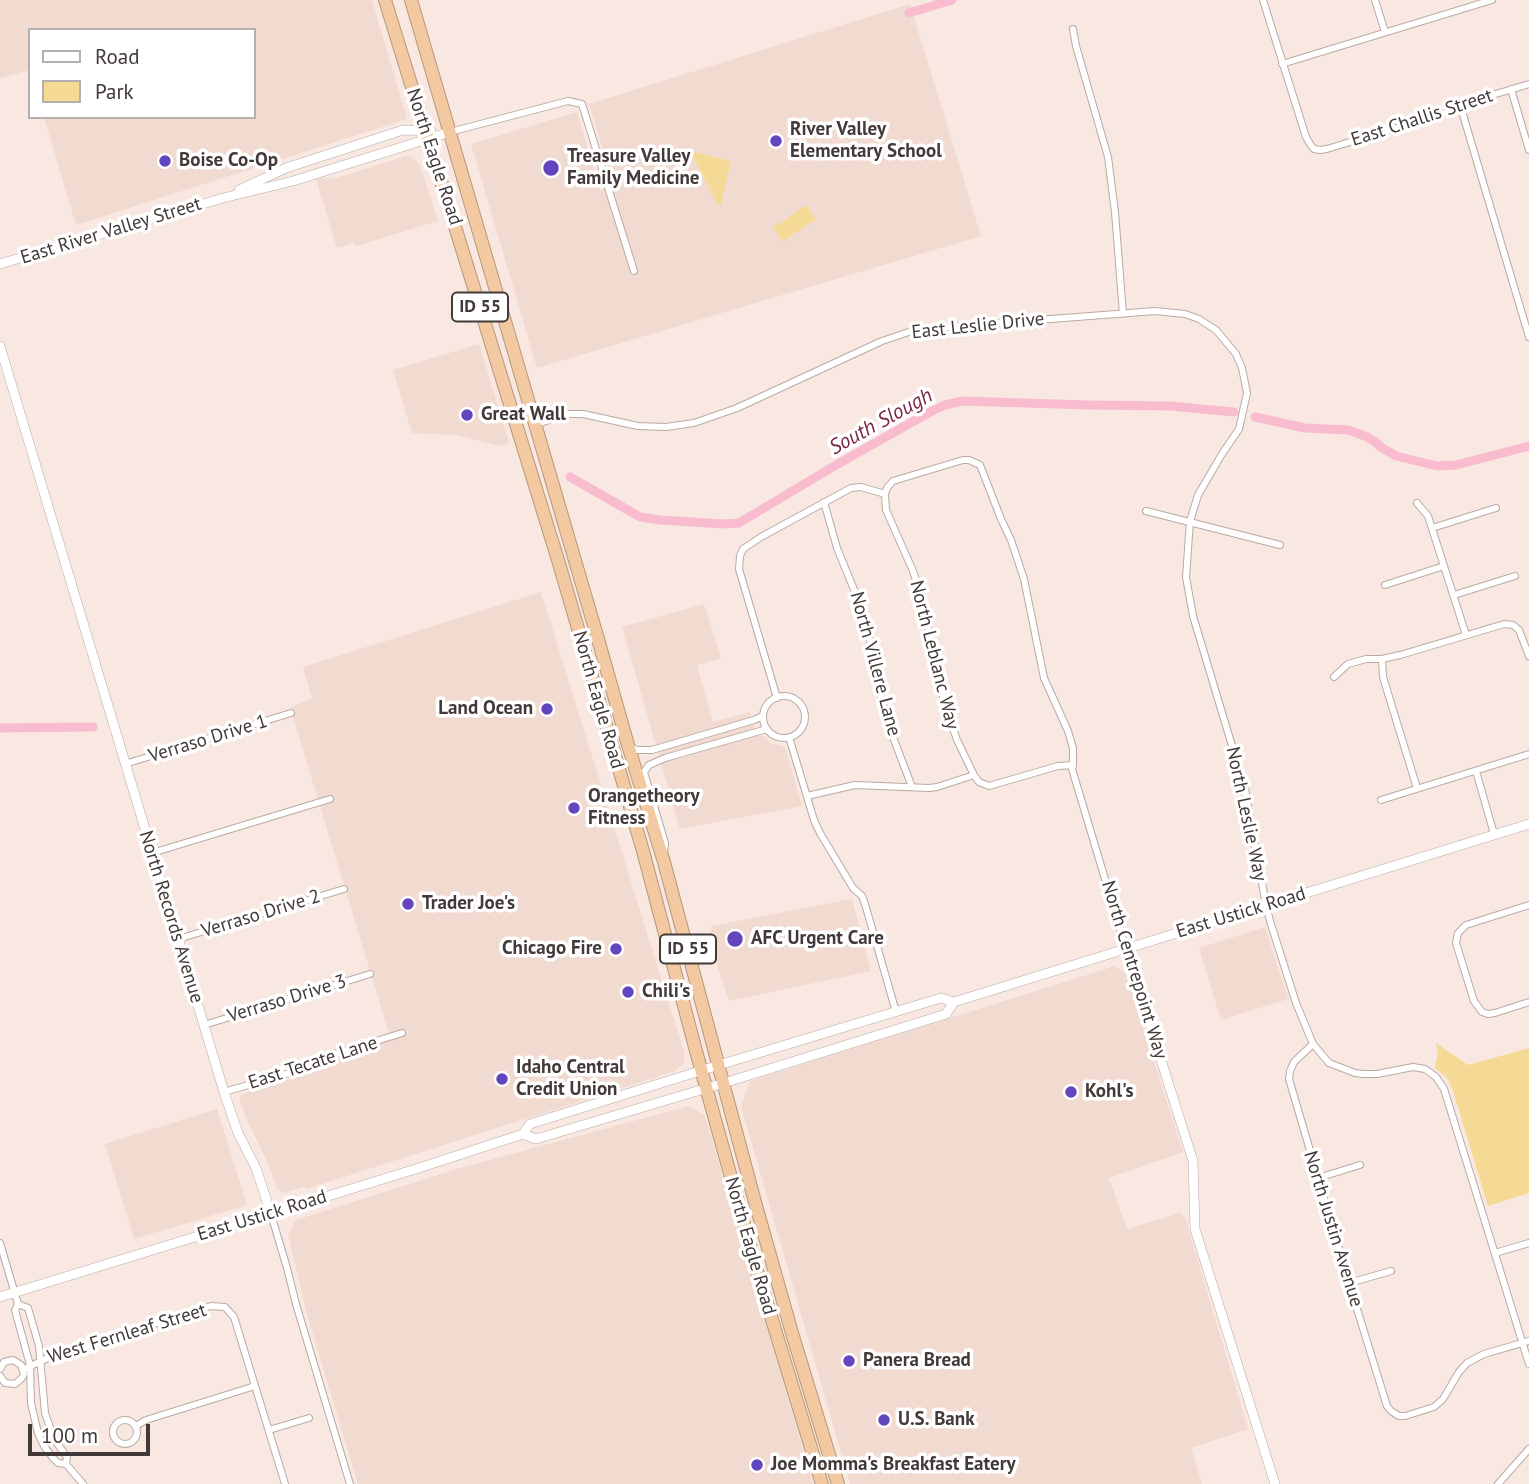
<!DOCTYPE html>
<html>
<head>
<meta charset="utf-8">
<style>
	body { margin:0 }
	#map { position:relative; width:1529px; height:1484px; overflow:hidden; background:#f9e8e1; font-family:"PT Sans",sans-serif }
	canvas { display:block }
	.legend { position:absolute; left:28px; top:28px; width:228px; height:91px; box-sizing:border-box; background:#fff; border:2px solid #b3b0af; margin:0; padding:9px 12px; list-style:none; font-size:21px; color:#413a38 }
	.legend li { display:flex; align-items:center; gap:14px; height:35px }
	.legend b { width:35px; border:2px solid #b3b0af }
	.scale { position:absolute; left:28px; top:1424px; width:122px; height:32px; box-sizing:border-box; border:4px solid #413a38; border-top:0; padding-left:9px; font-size:21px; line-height:24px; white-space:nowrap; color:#413a38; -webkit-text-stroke:5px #fff; paint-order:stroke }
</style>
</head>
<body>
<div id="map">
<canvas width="1529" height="1484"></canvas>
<ul class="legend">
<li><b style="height:9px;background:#fff"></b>Road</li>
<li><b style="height:19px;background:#f4da95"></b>Park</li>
</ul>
<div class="scale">100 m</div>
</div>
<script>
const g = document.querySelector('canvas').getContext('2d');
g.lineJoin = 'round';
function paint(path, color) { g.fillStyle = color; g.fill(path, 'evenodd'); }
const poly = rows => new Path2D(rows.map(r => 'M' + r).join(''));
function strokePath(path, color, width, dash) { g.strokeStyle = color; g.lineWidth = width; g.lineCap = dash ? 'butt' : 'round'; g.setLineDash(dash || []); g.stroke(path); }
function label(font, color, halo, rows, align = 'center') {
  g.font = font + ' "PT Sans",sans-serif'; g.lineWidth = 7; g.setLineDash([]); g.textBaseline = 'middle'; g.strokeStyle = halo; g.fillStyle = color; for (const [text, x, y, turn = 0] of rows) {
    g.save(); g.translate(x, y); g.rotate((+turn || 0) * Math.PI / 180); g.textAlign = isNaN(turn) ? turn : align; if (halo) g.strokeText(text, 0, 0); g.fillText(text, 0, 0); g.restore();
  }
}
paint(poly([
	[0,0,372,0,407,119,76,225,44,117,254,117,254,30,30,30,30,70,0,78],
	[910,4,981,236,537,368,471,144,577,112,600,190,614,186,589,104],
	[406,156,410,156,420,165,438,221,356,246,354,243,337,248,316,179,336,178],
	[479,344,509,443,500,446,456,435,412,433,393,370],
	[541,592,684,1052,684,1063,675,1071,306,1189,305,1186,284,1193,277,1189,268,1163,246,1118,239,1098,242,1094,296,1077,317,1065,391,1040,290,707,312,699,303,667],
	[704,604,721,658,697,665,713,722,750,712,757,736,763,736,771,743,785,747,802,806,680,829,622,627],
	[852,899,871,971,729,1001,709,941,711,926],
	[1265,927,1288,999,1221,1020,1199,948],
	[1115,966,1126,974,1183,1152,1109,1178,1127,1229,1180,1213,1186,1218,1189,1231,1248,1429,1191,1448,1202,1484,850,1484,741,1106,750,1081],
	[689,1106,705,1116,813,1484,358,1484,306,1311,288,1234,296,1220,460,1168],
	[217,1109,247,1205,134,1239,105,1144]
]), '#f1dad0');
paint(poly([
	[693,152,731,161,721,205,717,204,692,154],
	[806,205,816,219,783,241,772,226,781,223],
	[1436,1043,1468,1065,1529,1048,1529,1193,1488,1206,1453,1091,1447,1078,1435,1068,1438,1051]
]), '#f4da95');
strokePath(poly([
	[909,13,952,0],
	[1255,417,1305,428,1348,430,1365,436,1374,441,1382,448,1396,456,1437,466,1456,465,1529,446],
	[570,477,640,517,660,520,722,524,739,523,836,465,932,411,945,405,962,401,1088,405,1170,406,1234,412],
	[0,728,93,727]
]), '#f9bccf', 9);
const street = poly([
	[1263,0,1306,137,1310,144,1314,149,1320,150,1327,149,1461,108,1489,96,1529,84],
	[1375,0,1385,32],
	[1073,29,1076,46,1108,157,1115,212,1123,314],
	[1282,64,1492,0],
	[1511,89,1529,150],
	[1461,108,1529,337],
	[450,132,568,101,582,104,634,271],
	[535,425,565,414,583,414,638,426,666,427,694,423,737,408,882,341,909,332,934,328,1155,311,1185,314,1199,319,1216,330,1236,354,1242,368,1247,393,1239,429,1222,454,1198,495,1190,521,1186,577,1193,616,1245,789,1266,905,1270,921,1296,1003,1313,1044,1329,1063,1355,1073,1363,1074,1377,1074,1413,1067,1425,1069,1436,1077,1444,1089,1529,1364],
	[824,502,837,548,866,619,878,685,888,724,912,787],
	[1417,503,1428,516,1466,635],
	[1146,511,1280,545],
	[1432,528,1496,508],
	[1385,585,1444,566],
	[1454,595,1515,576],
	[1382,659,1383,677,1417,788],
	[1334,677,1348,664,1366,659,1382,659,1400,655,1504,624,1513,625,1519,630,1529,656],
	'763 717a21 21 0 1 1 42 0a21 21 0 1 1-42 0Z',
	[777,698,739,569,740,556,743,549,761,537,851,488,861,487,885,494],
	[789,737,814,820,820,833,853,888,862,896,865,904,896,1012],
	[631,747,637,750,652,750,754,720,763,716],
	[125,764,291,713],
	[1073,765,1058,766,989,786,979,782,974,775,957,740,945,706,922,599,913,571,886,510,885,494,887,488,893,481,963,460,969,460,980,465,1001,519,1011,540,1024,579,1044,678,1068,731,1073,748,1073,765,1072,769,1126,949],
	[1476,771,1494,834],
	[807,796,855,785,929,788,937,787,974,775],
	[1381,800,1529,754],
	[664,852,665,843,644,772,649,765,665,758,767,729],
	[152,853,330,799],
	[1529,905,1466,925,1458,933,1456,943,1474,1001,1482,1012,1488,1014,1495,1013,1529,1002],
	[178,939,344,889],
	[204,1025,370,974],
	[1313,1044,1294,1062,1290,1071,1289,1079,1349,1283,1387,1406,1391,1411,1399,1416,1405,1416,1434,1407,1443,1399,1459,1372,1467,1363,1484,1354,1529,1341],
	[224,1092,293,1072,318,1059,402,1033],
	[1318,1178,1360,1165],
	[271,1214,287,1268,296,1304,350,1484],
	[0,1243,18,1304],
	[1495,1253,1529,1243],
	[1349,1283,1391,1271],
	[18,1304,28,1308,39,1346,45,1413,54,1439,67,1457,66,1464,58,1463,53,1458,44,1446,38,1433,31,1403,30,1365,15,1310,18,1304],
	[0,1369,4,1362,13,1360,21,1365,24,1374,22,1378,15,1384,5,1383,0,1376],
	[24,1369,48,1358,211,1306,225,1307,234,1317,285,1484],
	'113 1432a12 12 0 1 1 24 0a12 12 0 1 1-24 0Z',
	[136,1426,146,1420,255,1386],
	[269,1430,309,1418],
	[66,1464,83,1484],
	[1498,1484,1529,1449]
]);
const secondary = poly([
	[239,190,286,168,403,130,431,131],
	[0,264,223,198,293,181,450,132],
	[0,346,224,1092,238,1133,256,1168,271,1214],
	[1126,949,1193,1161,1195,1229,1275,1484],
	[523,1134,536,1139,724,1083,946,1014,954,1002,1529,824],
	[0,1297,419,1168,523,1134,530,1124,719,1065,941,998,954,1002]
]);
const highway = poly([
	[385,0,558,560,643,851,696,1051,756,1267,822,1484],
	[411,0,598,639,628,745,664,862,755,1202,792,1333,838,1484]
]);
strokePath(street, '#b9aaa3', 8);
strokePath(secondary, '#b9aaa3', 10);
strokePath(highway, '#b4977c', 14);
strokePath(street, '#fff', 6);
strokePath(secondary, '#fff', 9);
strokePath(highway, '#f2c9a0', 12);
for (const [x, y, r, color] of [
	[776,141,7,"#6345be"],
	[165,161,7,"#6345be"],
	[551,168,9,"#6345be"],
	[467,415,7,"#6345be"],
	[547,709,7,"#6345be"],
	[574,808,7,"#6345be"],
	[408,904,7,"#6345be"],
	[735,939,9,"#6345be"],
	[616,949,7,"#6345be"],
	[628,992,7,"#6345be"],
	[502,1079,7,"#6345be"],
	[1071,1092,7,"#6345be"],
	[849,1361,7,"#6345be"],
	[884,1420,7,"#6345be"],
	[757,1465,7,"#6345be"]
]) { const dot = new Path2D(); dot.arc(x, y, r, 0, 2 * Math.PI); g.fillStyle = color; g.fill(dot); strokePath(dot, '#fff', 2.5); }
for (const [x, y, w] of [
	[480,307,56],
	[688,949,56]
]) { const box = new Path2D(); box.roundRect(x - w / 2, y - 14.5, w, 29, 5); g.fillStyle = '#fff'; g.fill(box); strokePath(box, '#413a38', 2); }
label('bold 18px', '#413a38', null, [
	["ID 55",480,307],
	["ID 55",688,949]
]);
label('19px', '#413a38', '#fff', [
	["East Challis Street",1422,118,-18],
	["North Eagle Road",434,157,72],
	["East River Valley Street",111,231,-17],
	["East Leslie Drive",978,326,-6],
	["North Leblanc Way",934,655,76],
	["North Villere Lane",875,664,75],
	["North Eagle Road",598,700,74],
	["Verraso Drive 1",208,739,-17],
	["North Leslie Way",1246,814,78],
	["East Ustick Road",1241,913,-17],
	["Verraso Drive 2",261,914,-17],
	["North Records Avenue",171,917,73],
	["North Centrepoint Way",1134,970,73],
	["Verraso Drive 3",287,999,-17],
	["East Tecate Lane",313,1063,-18],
	["East Ustick Road",262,1216,-17],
	["North Justin Avenue",1333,1229,73],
	["North Eagle Road",750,1246,74],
	["West Fernleaf Street",127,1334,-17]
]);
label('bold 19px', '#413a38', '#fff', [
	["River Valley",790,130],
	["Elementary School",790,152],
	["Treasure Valley",567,157],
	["Family Medicine",567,179],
	["Boise Co-Op",179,161],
	["Great Wall",481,415],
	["Land Ocean",533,709,"right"],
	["Orangetheory",588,797],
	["Fitness",588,819],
	["Trader Joe's",422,904],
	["AFC Urgent Care",751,939],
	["Chicago Fire",602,949,"right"],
	["Chili's",642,992],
	["Idaho Central",516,1068],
	["Credit Union",516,1090],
	["Kohl's",1085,1092],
	["Panera Bread",863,1361],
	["U.S. Bank",898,1420],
	["Joe Momma's Breakfast Eatery",771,1465]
], 'left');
label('italic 21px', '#7a2548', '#fff', [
	["South Slough",881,422,-29]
]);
</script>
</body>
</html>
